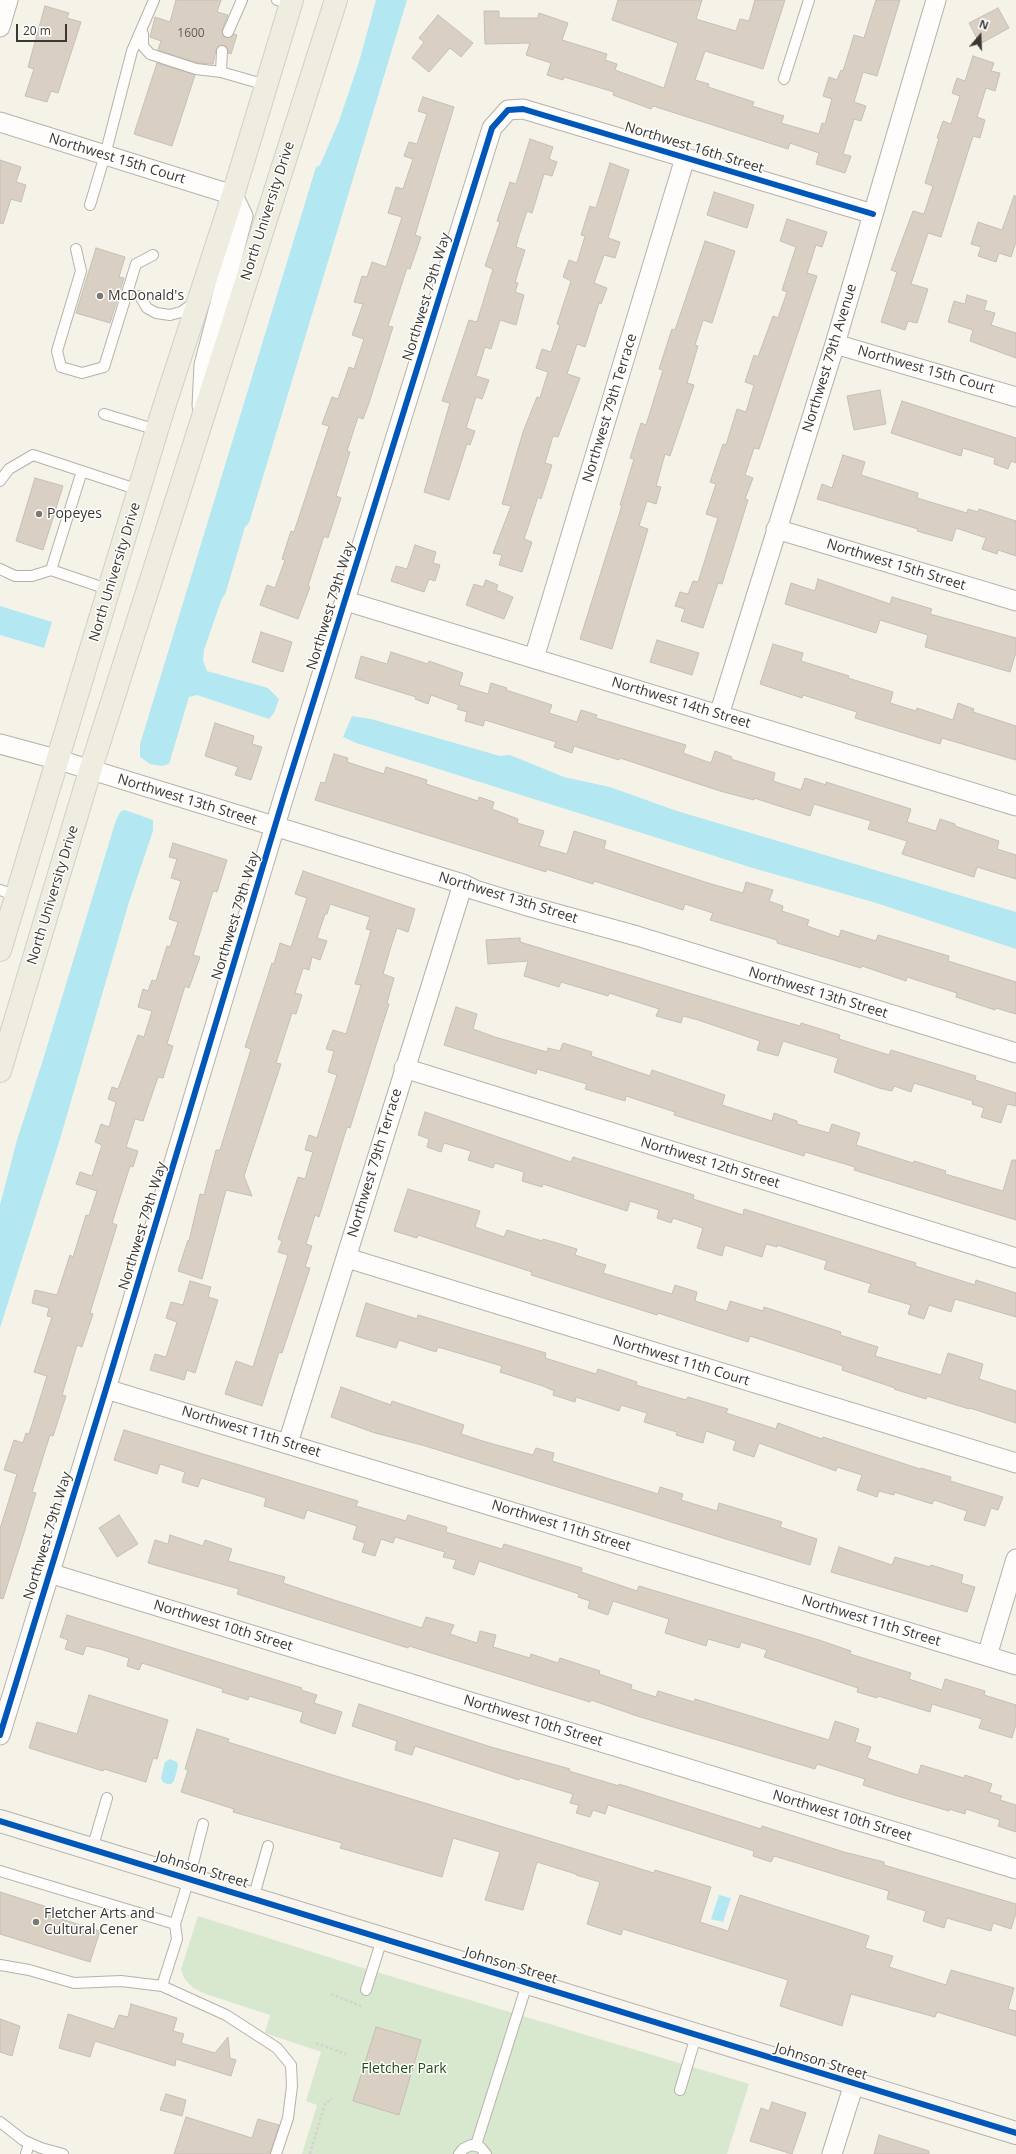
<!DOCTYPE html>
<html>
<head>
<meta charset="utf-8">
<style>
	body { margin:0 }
	#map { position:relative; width:1016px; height:2154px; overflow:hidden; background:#f5f2e8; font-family:"Open Sans",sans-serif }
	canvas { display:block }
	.north { position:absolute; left:960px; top:16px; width:40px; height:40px; -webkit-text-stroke:3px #fff; paint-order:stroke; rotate:19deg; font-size:11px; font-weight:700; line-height:16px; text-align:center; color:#3a3831 }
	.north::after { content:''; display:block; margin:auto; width:14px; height:18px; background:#3a3831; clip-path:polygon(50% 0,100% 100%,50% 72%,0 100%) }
	.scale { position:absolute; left:16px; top:24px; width:51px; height:18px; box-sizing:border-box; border:2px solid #3a3831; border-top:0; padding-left:5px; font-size:12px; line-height:14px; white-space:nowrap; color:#3a3831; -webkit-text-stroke:3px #fff; paint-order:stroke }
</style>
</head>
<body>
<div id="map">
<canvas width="1016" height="2154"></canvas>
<div class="north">N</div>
<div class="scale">20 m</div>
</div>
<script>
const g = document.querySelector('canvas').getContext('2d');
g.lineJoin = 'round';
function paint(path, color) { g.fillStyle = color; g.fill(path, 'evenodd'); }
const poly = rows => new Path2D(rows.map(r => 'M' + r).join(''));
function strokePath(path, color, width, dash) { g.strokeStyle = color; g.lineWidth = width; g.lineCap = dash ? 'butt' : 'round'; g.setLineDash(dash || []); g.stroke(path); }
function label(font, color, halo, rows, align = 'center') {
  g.font = font + ' "Open Sans",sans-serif'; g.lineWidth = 3; g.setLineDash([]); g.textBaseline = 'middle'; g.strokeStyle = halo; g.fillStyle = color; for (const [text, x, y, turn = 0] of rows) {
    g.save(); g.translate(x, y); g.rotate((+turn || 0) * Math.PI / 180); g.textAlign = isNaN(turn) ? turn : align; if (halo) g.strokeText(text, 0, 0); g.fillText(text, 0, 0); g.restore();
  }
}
paint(poly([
	[198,1916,360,1967,749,2084,727,2154,302,2154,317,2105,306,2101,321,2052,265,2033,270,2015,206,1994,193,1988,184,1978,181,1969]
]), '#d8e8cf');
paint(poly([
	[376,0,407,0,249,523,245,527,225,595,222,598,204,650,203,661,207,671,268,688,279,699,274,713,269,719,197,695,189,697,169,764,162,766,150,764,140,757,140,744,316,167,320,165,339,121,359,62],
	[0,606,52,622,44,648,0,635],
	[352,716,371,719,500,756,510,755,564,777,610,787,677,811,1016,912,1016,949,873,902,756,869,356,743,343,737],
	[125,810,153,820,153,831,129,902,60,1139,0,1328,0,1205,17,1140,42,1063,116,820,121,811],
	[170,1759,177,1762,178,1766,174,1781,171,1784,167,1784,163,1782,161,1778,165,1762],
	[719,1895,731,1898,723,1922,711,1919]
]), '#b3e8f2');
const building = poly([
	[176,0,221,0,217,12,228,15,222,30,223,36,228,38,234,34,237,35,231,54,228,53,226,46,219,45,216,50,213,64,197,63,158,50,161,41,150,37,155,17,170,22,176,0],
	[618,0,702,0,696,19,736,31,740,19,749,21,755,0,785,0,763,69,705,51,695,80,709,84,708,87,754,102,752,106,784,116,781,123,819,134,822,123,825,124,832,99,823,96,829,77,837,80,841,70,843,71,854,35,864,38,876,0,900,0,877,76,863,72,854,102,866,106,861,121,854,119,843,154,851,156,845,173,816,164,819,153,790,143,788,149,653,106,651,109,613,95,614,92,564,77,563,80,547,75,551,63,526,55,530,43,485,44,484,11,499,11,499,18,538,18,539,13,568,23,562,40,607,54,605,60,617,64,615,70,664,88,678,43,612,20,618,0],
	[45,6,69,13,67,18,81,22,58,93,51,91,47,102,25,96,34,69,28,67,45,6],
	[998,8,1009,28,980,44,969,23,998,8],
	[438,15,473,43,461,57,450,48,429,72,412,58,424,42,419,38,438,15],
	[973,56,994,63,991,71,1000,73,995,91,986,88,977,117,985,120,980,138,973,136,941,237,928,233,911,284,928,289,917,323,908,321,905,330,881,322,897,272,891,270,913,211,924,214,933,186,925,183,939,138,937,138,943,121,951,124,960,96,952,93,957,78,965,81,973,56],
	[157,63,195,75,172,146,134,134,157,63],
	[423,97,454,107,415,235,421,237,410,269,407,268,388,326,393,327,369,403,363,419,358,417,347,451,350,452,336,496,341,498,328,538,324,536,308,586,310,587,298,619,260,605,267,585,275,588,285,560,282,559,291,531,294,532,329,426,322,424,332,397,338,399,349,367,354,369,364,339,352,335,363,304,354,302,362,276,367,277,372,262,386,267,402,217,388,213,396,187,403,189,413,159,404,156,409,142,417,144,427,114,418,111,423,97],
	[530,139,553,147,549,159,557,162,552,176,544,174,532,213,527,211,518,239,516,247,525,250,515,282,518,283,515,292,524,295,516,325,500,320,491,349,485,347,476,376,489,380,482,399,476,397,466,428,475,431,470,445,467,444,449,500,424,492,450,403,442,401,469,320,477,322,493,269,485,266,500,222,497,221,510,182,516,184,530,139],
	[0,160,21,167,16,182,26,185,21,202,11,199,3,224,0,223,0,160],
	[610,163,629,170,608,238,620,242,615,258,604,255,594,283,607,288,601,304,599,303,585,347,577,344,567,374,580,378,558,437,553,436,545,463,552,465,541,499,538,497,524,539,532,542,522,572,499,565,502,555,493,553,511,506,502,504,523,432,537,397,540,398,548,372,536,368,542,349,551,352,560,325,557,324,571,281,563,277,569,260,577,263,585,236,581,235,590,206,596,208,610,163],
	[714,192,754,205,747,228,707,215,714,192],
	[1014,196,1016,196,1016,242,1011,257,999,253,996,262,978,256,981,247,971,244,978,222,1002,230,1014,196],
	[787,219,827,232,822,247,816,245,807,273,817,276,759,449,754,448,745,475,753,478,745,499,748,500,722,584,718,583,703,628,681,621,685,609,675,606,680,592,688,594,693,581,698,582,718,518,706,514,716,484,710,482,723,444,726,445,737,409,746,412,754,385,745,382,754,355,758,357,773,316,778,318,787,292,782,290,796,247,780,241,787,219],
	[705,241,735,251,712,323,703,320,695,345,698,346,687,383,694,385,670,456,665,454,656,486,661,487,656,504,647,501,639,526,648,529,612,649,580,639,622,505,620,505,634,459,630,458,641,423,646,425,663,370,659,369,672,329,675,330,705,241],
	[96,248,125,257,119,277,124,278,110,323,76,313,96,248],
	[967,295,987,301,984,310,995,313,991,325,1016,333,1016,358,970,341,973,330,948,322,954,301,965,304,967,295],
	[880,390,886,424,854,430,847,396,880,390],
	[902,401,1016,438,1016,463,1011,461,1008,469,994,464,995,458,963,448,961,456,891,433,902,401],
	[843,455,865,462,861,475,918,493,917,498,967,513,968,509,978,512,979,509,1016,521,1016,556,998,550,997,554,982,549,986,538,956,528,952,541,917,531,918,529,817,499,822,484,832,488,843,455],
	[35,478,63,486,43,550,16,541,35,478],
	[415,545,436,552,433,563,440,565,435,581,429,579,424,592,391,581,396,566,407,569,415,545],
	[818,579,890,604,892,597,932,609,930,614,1016,638,1016,652,1010,672,925,647,928,635,880,620,876,633,785,604,791,583,815,591,818,579],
	[486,580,498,585,496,590,513,597,504,619,466,605,474,584,483,587,486,580],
	[261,632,292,642,283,672,252,662,261,632],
	[657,640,699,653,692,675,650,662,657,640],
	[773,644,803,653,801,661,849,676,848,678,893,692,890,703,916,711,917,708,953,720,958,703,974,709,973,712,1016,726,1016,760,942,738,940,744,855,718,857,712,803,695,802,698,760,684,773,644],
	[391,652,428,664,429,661,463,673,459,685,488,694,491,683,507,688,506,690,552,705,549,713,577,722,581,710,597,715,596,718,686,745,683,753,711,763,715,751,732,757,731,759,775,773,773,781,801,790,805,778,826,785,826,782,911,809,907,822,936,831,940,819,955,824,955,826,999,841,997,849,1016,855,1016,879,977,867,974,877,902,854,907,841,868,829,871,821,814,804,810,816,754,798,754,800,720,791,620,758,619,760,574,746,572,753,554,747,556,742,485,720,483,726,465,721,467,712,457,709,459,705,431,695,428,704,415,699,416,697,355,678,361,656,387,664,391,652],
	[215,723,254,736,252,744,262,747,251,780,235,775,238,767,205,756,215,723],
	[334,754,348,758,347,762,384,774,386,767,427,780,426,784,478,801,479,797,494,802,492,809,518,819,517,823,544,831,539,846,567,854,574,831,606,841,604,849,708,883,743,893,746,882,773,890,769,901,783,906,782,911,809,920,807,926,839,937,841,930,876,941,878,935,949,956,948,961,1016,982,1016,1014,996,1008,995,1010,956,997,957,993,907,977,906,981,862,966,861,968,777,943,777,940,710,920,713,913,685,904,683,910,594,881,593,884,546,869,546,872,315,800,321,782,325,783,334,754],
	[173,843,227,860,217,892,213,891,193,955,200,957,189,988,185,986,167,1044,173,1046,163,1078,158,1077,143,1121,135,1119,126,1147,138,1151,133,1167,130,1166,112,1223,117,1225,90,1313,93,1314,82,1347,77,1345,62,1395,66,1396,53,1436,50,1435,32,1492,36,1493,23,1536,3,1599,0,1598,0,1529,17,1474,4,1470,14,1440,23,1443,26,1433,29,1434,47,1376,34,1372,52,1317,47,1316,49,1308,32,1303,35,1290,57,1295,70,1255,73,1257,86,1215,89,1216,97,1191,76,1184,80,1172,92,1176,102,1145,95,1142,101,1124,109,1127,116,1102,108,1099,112,1087,118,1089,138,1035,144,1037,152,1011,138,1007,143,989,148,991,152,980,156,981,167,946,170,947,178,922,169,919,181,881,171,878,177,859,169,857,173,843],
	[303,871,415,909,408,932,397,928,392,943,383,974,394,978,387,1003,389,1004,350,1128,347,1127,319,1217,315,1215,306,1244,312,1246,305,1267,310,1268,282,1353,279,1352,262,1406,225,1394,236,1361,253,1367,288,1255,278,1252,282,1241,278,1239,298,1177,305,1179,313,1152,305,1150,309,1135,317,1138,337,1075,328,1072,334,1051,326,1049,333,1030,346,1034,361,985,355,984,371,930,366,929,370,917,330,904,327,914,325,914,317,938,327,941,320,960,312,957,309,970,303,968,295,993,302,995,296,1014,292,1013,276,1063,281,1064,244,1176,252,1196,226,1190,202,1279,178,1271,188,1240,189,1241,200,1194,204,1195,216,1150,220,1150,251,1049,245,1047,272,963,274,964,280,943,291,947,307,898,295,894,303,871],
	[520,938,520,942,576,959,755,1013,800,1026,801,1023,840,1035,839,1039,889,1055,891,1050,976,1076,975,1080,1016,1093,1016,1106,1007,1104,1001,1123,981,1117,984,1108,972,1104,973,1101,914,1083,911,1092,894,1086,892,1091,879,1088,834,1072,838,1058,783,1041,778,1056,757,1050,760,1041,698,1020,683,1016,681,1023,656,1016,659,1009,609,993,608,996,561,982,559,987,524,976,528,961,488,964,486,940,520,938],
	[456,1007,477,1014,473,1029,495,1037,547,1052,548,1048,560,1051,563,1043,592,1052,591,1056,650,1076,652,1070,725,1095,722,1105,772,1121,774,1113,797,1121,797,1124,829,1133,832,1124,860,1133,856,1145,913,1163,914,1161,946,1171,945,1174,1003,1191,1012,1160,1016,1160,1016,1220,854,1170,855,1167,805,1152,804,1156,715,1128,674,1115,675,1112,626,1096,625,1101,585,1089,587,1084,537,1069,536,1074,444,1045,456,1007],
	[425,1112,571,1162,573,1157,694,1195,693,1199,743,1215,744,1209,916,1263,915,1266,975,1285,976,1280,1016,1293,1016,1317,955,1299,951,1312,929,1305,924,1319,908,1314,911,1305,868,1292,871,1284,824,1269,827,1261,777,1245,777,1247,766,1244,762,1257,725,1245,722,1256,697,1248,703,1228,673,1218,671,1223,657,1218,659,1210,630,1201,627,1211,543,1184,542,1187,522,1181,524,1172,495,1163,493,1168,468,1160,471,1151,444,1143,441,1152,427,1147,429,1139,418,1135,425,1112],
	[408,1189,480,1211,475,1227,504,1237,507,1230,542,1241,543,1239,577,1249,575,1255,606,1265,603,1273,672,1294,675,1285,697,1292,695,1301,727,1311,730,1301,763,1311,764,1307,841,1332,840,1335,878,1347,875,1356,941,1375,948,1353,983,1364,979,1379,1016,1391,1016,1423,970,1408,969,1409,927,1396,926,1399,894,1389,895,1388,842,1370,843,1366,750,1336,748,1342,658,1313,657,1315,531,1275,532,1272,418,1235,417,1238,394,1231,408,1189],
	[190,1281,211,1287,208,1297,218,1300,195,1373,187,1370,184,1380,150,1370,155,1354,166,1357,177,1322,166,1318,171,1302,183,1305,190,1281],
	[366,1303,417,1319,418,1315,546,1353,545,1358,596,1374,598,1369,637,1382,636,1385,686,1400,688,1397,728,1409,726,1413,776,1429,778,1423,822,1439,823,1437,920,1469,921,1468,951,1477,950,1481,1003,1497,998,1510,991,1508,985,1526,964,1520,967,1511,934,1500,932,1504,894,1492,894,1495,879,1491,877,1497,857,1490,862,1475,837,1467,836,1471,759,1443,754,1457,733,1450,736,1441,706,1431,703,1443,676,1435,677,1432,644,1422,647,1413,621,1405,619,1411,576,1397,575,1402,553,1395,554,1391,543,1386,500,1372,502,1366,438,1347,436,1352,399,1340,396,1348,356,1336,366,1303],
	[341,1387,391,1405,392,1401,464,1425,461,1434,486,1442,533,1455,536,1448,554,1453,552,1461,658,1494,660,1487,683,1494,681,1500,717,1511,719,1503,782,1522,780,1527,817,1539,810,1565,422,1445,375,1433,331,1417,341,1387],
	[124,1430,358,1501,356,1506,406,1521,408,1515,447,1527,446,1532,502,1549,504,1544,550,1558,582,1568,581,1572,637,1591,639,1586,819,1640,851,1651,850,1654,911,1673,909,1679,942,1690,945,1679,985,1691,984,1695,1016,1705,1016,1724,1012,1738,979,1728,982,1719,932,1704,930,1712,878,1696,877,1698,857,1692,858,1688,764,1657,767,1650,741,1642,739,1648,708,1639,706,1646,665,1633,669,1619,613,1601,608,1615,588,1608,590,1601,578,1597,579,1594,479,1561,474,1575,453,1568,456,1560,443,1557,445,1552,395,1537,393,1543,381,1539,375,1556,362,1552,365,1543,353,1539,357,1526,307,1510,304,1519,264,1506,266,1498,201,1478,198,1487,182,1482,185,1472,160,1464,157,1474,114,1460,124,1430],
	[119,1515,138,1544,117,1557,99,1528,119,1515],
	[170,1535,203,1546,205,1540,232,1549,228,1561,285,1577,283,1583,328,1598,422,1628,426,1617,454,1625,450,1634,477,1643,480,1631,496,1635,493,1647,530,1658,531,1654,558,1663,560,1658,600,1671,599,1674,632,1685,631,1689,656,1697,658,1691,694,1702,695,1699,829,1740,835,1721,859,1729,855,1742,871,1747,867,1758,918,1775,921,1765,964,1778,965,1775,992,1784,989,1792,1002,1796,1000,1800,1016,1805,1016,1832,998,1826,1000,1820,966,1809,965,1814,949,1809,949,1811,904,1798,863,1785,865,1779,817,1764,815,1769,640,1717,591,1700,590,1702,409,1646,408,1648,237,1594,239,1589,148,1563,155,1540,168,1544,170,1535],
	[839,1547,892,1565,895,1557,930,1567,931,1565,963,1575,961,1583,975,1587,967,1612,831,1572,839,1547],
	[67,1615,302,1688,301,1690,317,1695,314,1703,342,1712,335,1734,300,1722,303,1712,249,1696,248,1700,222,1692,223,1689,142,1663,139,1670,127,1666,129,1658,100,1649,86,1646,83,1655,65,1649,68,1640,60,1637,67,1615],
	[89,1695,168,1720,157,1759,153,1758,146,1782,104,1769,103,1771,29,1748,37,1722,77,1734,89,1695],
	[359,1704,491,1747,570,1769,569,1771,619,1786,619,1784,761,1829,762,1826,844,1852,884,1862,884,1865,1016,1904,1016,1913,1011,1929,993,1923,991,1931,947,1918,944,1928,923,1921,926,1911,887,1899,889,1891,774,1856,771,1862,753,1856,754,1851,608,1805,605,1814,593,1810,590,1817,576,1813,579,1805,570,1803,573,1794,520,1778,519,1780,415,1746,412,1755,395,1750,397,1741,352,1726,359,1704],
	[197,1729,229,1739,228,1742,336,1776,654,1873,655,1870,711,1887,700,1922,728,1931,740,1895,869,1936,865,1948,893,1956,889,1967,946,1985,951,1970,1014,1988,1008,2009,1016,2011,1016,2036,937,2012,935,2017,851,1994,842,2026,780,2006,788,1980,623,1929,621,1935,587,1924,600,1882,576,1875,576,1874,537,1862,523,1910,485,1900,500,1852,453,1838,442,1877,340,1848,342,1843,233,1812,234,1809,181,1792,188,1770,185,1769,197,1729],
	[0,1892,47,1907,45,1914,100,1931,90,1962,0,1934,0,1892],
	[131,2004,177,2018,173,2031,184,2034,181,2043,215,2053,228,2037,230,2058,236,2060,231,2076,176,2059,175,2066,95,2041,90,2057,59,2048,68,2014,114,2029,119,2015,128,2017,131,2004],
	[0,2019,20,2026,12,2056,0,2052,0,2019],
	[376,2027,421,2040,399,2115,353,2101,376,2027],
	[166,2094,186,2100,182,2116,160,2110,166,2094],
	[772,2102,806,2113,792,2154,750,2141,761,2108,769,2111,772,2102],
	[186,2117,252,2138,258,2119,279,2125,270,2154,174,2154,186,2117],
	[879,2135,929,2151,929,2154,874,2154,879,2135]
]);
paint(building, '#dacfc3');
strokePath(building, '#c4bfb9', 1);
const lane = poly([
	[277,0,291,4],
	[228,32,242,0],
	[143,34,143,46,150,54,196,69,221,72,266,85],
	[221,72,222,51],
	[784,79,809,0],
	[90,205,105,155,132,51,154,0],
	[76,249,81,271,57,351,61,367,82,373,104,367,136,264,153,255],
	[140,296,147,308,156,313,170,315,181,312,194,303],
	[104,414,157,430],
	[0,481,9,469,33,455,139,490],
	[0,569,15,576,32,576,51,570,110,590],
	[51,570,82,471],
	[0,890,17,896],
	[92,1849,107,1798],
	[0,1871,175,1924,189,1879,203,1824],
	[253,1899,268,1846],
	[0,1965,29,1970,74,1983,121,1981,162,1986,226,2015,277,2048,291,2065,292,2086,288,2118,276,2154],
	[162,1986,177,1939,175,1924],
	[366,1990,382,1939],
	[680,2090,696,2036],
	[0,2122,23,2140,41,2148,63,2154],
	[476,2145,527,1984],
	[26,2154,29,2143],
	[459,2154,463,2149,471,2145,480,2147,486,2154]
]);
const street = poly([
	[0,27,8,0],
	[0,122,233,195,243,216,204,365,202,406],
	[835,344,1016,397],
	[776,529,1016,601],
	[346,601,1016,806],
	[534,658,685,158],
	[719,715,835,344,936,0],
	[0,744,59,760,463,884,475,890,524,905,637,936,1016,1053],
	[404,1068,1016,1258],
	[347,1258,1016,1463],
	[106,1389,1016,1665],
	[288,1443,463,884],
	[49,1573,1016,1869],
	[987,1656,1016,1559],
	[0,1735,106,1389,284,796,492,128,508,110,523,109,873,214],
	[832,2154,854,2084]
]);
const secondary = poly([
	[0,1821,1016,2133]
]);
const primary = poly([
	[0,950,163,410,233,195,292,0],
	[0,1071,90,771,336,0]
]);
strokePath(lane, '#b5b2ab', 12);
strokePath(street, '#b5b2ab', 21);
strokePath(secondary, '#b5b2ab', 24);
strokePath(primary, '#d0cfca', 24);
strokePath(poly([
	[331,1994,361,2006],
	[316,2043,346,2054],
	[310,2154,325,2104,332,2098]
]), '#d4d3d0', 2.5, [3, 2]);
strokePath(lane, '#fefdfc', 10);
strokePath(street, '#fefdfc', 19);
strokePath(secondary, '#f7f5ed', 22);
strokePath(primary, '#efece0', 22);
strokePath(poly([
	[0,1735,106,1389,284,796,492,128,508,110,523,109,873,214],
	[0,1821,1016,2133]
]), '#0057b8', 6);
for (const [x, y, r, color] of [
	[100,296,4,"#7b7971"],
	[39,514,4,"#7b7971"],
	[36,1922,4,"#7b7971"]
]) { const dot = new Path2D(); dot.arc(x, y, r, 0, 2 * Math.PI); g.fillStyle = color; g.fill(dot); strokePath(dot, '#fff', 1.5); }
label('12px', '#625e56', null, [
	["1600",191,34]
]);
label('14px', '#3a3831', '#fff', [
	["Northwest 16th Street",694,148,17],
	["Northwest 15th Court",117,159,17],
	["North University Drive",268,211,-72],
	["Northwest 79th Way",427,297,-73],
	["Northwest 79th Avenue",830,358,-73],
	["Northwest 15th Court",926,370,16],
	["Northwest 79th Terrace",610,408,-73],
	["Northwest 15th Street",896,565,17],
	["North University Drive",115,572,-73],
	["Northwest 79th Way",331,606,-73],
	["Northwest 14th Street",681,703,17],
	["Northwest 13th Street",187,800,17],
	["North University Drive",53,895,-73],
	["Northwest 13th Street",508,898,17],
	["Northwest 79th Way",236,916,-73],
	["Northwest 13th Street",818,993,17],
	["Northwest 79th Terrace",375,1163,-73],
	["Northwest 12th Street",710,1163,17],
	["Northwest 79th Way",143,1226,-73],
	["Northwest 11th Court",681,1361,17],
	["Northwest 11th Street",251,1432,17],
	["Northwest 11th Street",561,1526,17],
	["Northwest 79th Way",48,1536,-73],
	["Northwest 11th Street",871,1621,17],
	["Northwest 10th Street",223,1626,17],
	["Northwest 10th Street",533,1721,17],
	["Northwest 10th Street",842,1816,17],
	["Johnson Street",202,1870,17],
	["Johnson Street",511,1966,17],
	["Johnson Street",821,2062,17]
]);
label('14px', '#3a3831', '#fff', [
	["McDonald's",108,296],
	["Popeyes",47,514],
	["Fletcher Arts and",44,1914],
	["Cultural Cener",44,1930]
], 'left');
label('14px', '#1b4e0c', '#fff', [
	["Fletcher Park",404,2069]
]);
</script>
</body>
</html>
